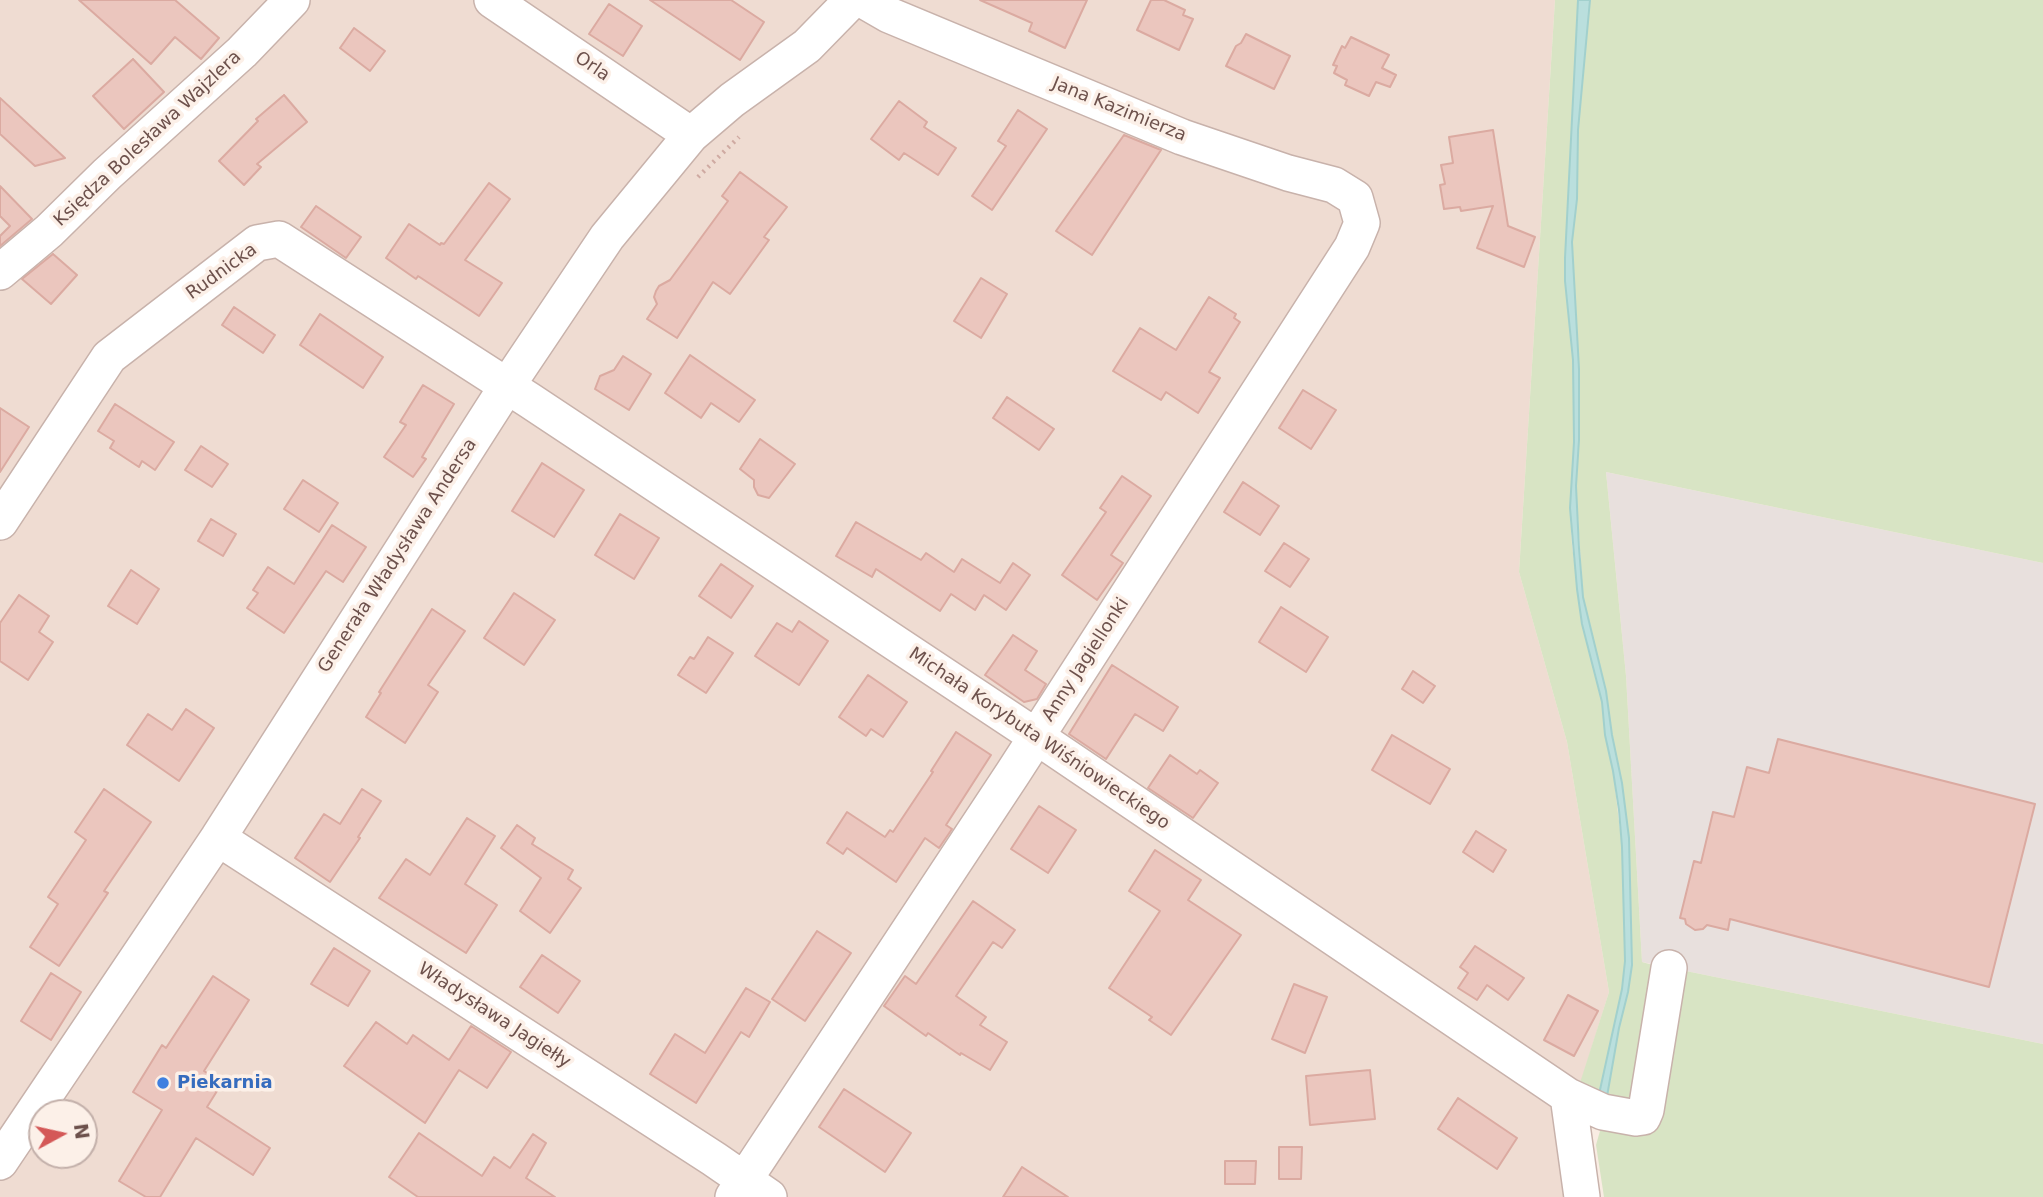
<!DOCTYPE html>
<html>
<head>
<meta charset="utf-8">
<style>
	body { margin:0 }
	#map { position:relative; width:2043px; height:1197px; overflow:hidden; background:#f9ece3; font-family:"DejaVu Sans",sans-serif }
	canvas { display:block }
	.north { position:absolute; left:28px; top:1099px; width:70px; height:70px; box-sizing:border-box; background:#fcf0e8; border:2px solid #c3b0aa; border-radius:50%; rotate:82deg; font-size:19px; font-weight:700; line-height:28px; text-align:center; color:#6d514c }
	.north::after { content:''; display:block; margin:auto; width:24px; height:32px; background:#d45857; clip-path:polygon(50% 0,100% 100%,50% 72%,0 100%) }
</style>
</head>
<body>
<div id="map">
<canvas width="2043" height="1197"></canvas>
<div class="north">N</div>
</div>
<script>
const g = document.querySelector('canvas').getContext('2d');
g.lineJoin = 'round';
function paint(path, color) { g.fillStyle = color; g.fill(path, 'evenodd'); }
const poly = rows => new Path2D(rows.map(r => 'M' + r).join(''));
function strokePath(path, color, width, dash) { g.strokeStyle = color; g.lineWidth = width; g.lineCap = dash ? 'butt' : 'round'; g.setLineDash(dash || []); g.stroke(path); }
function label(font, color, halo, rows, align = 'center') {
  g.font = font + ' "DejaVu Sans",sans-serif'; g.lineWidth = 7; g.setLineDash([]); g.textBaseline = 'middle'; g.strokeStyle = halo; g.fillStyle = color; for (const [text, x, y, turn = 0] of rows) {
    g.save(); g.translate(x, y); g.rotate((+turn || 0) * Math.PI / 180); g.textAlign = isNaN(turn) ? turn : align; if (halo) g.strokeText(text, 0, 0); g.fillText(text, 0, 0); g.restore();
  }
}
paint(poly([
	[0,0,1555,0,1519,572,1567,742,1609,992,1561,1146,1569,1197,0,1197],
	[42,1113,84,1113,84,1155,42,1155]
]), '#efdcd2');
paint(poly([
	[1606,472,2043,563,2043,1044,1642,962,1626,676]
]), '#e8e0dd');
paint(poly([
	[1555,0,1578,0,1565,281,1573,360,1574,442,1570,508,1572,545,1582,624,1596,673,1602,702,1605,735,1613,771,1622,847,1625,961,1622,989,1598,1099,1578,1089,1609,992,1567,742,1519,572],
	[1590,0,2043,0,2043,563,1606,472,1626,676,1642,962,1653,965,1631,1100,1606,1102,1619,1028,1628,992,1632,965,1629,838,1622,783,1612,735,1606,691,1583,597,1576,486,1579,440,1579,369,1572,242,1577,199,1578,130],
	[1681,970,2043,1044,2043,1197,1604,1197,1596,1145,1600,1131,1609,1123,1643,1130]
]), '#d8e4c4');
const water = poly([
	[1578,0,1590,0,1578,130,1577,199,1572,242,1579,369,1579,440,1576,486,1579,548,1583,597,1606,691,1612,735,1622,783,1629,838,1632,965,1628,992,1619,1028,1606,1102,1598,1099,1622,989,1625,961,1622,847,1619,810,1613,771,1605,735,1602,702,1582,624,1577,589,1570,508,1574,442,1573,360,1565,281,1565,258,1578,0]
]);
paint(water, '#badfdd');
strokePath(water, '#a2d0cd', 2);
const building = poly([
	[79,0,175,0,219,38,201,59,175,37,151,64,79,0],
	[650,0,731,0,764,22,740,60,650,0],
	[980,0,1087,0,1065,48,1029,31,1032,23,980,0],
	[1151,0,1164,0,1185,10,1183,15,1193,19,1179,50,1137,30,1151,0],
	[609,4,642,26,623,56,589,34,609,4],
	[354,28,385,51,370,71,340,48,354,28],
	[1246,34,1290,56,1274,89,1226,66,1236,46,1241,43,1246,34],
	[1351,37,1389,55,1382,68,1396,75,1390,87,1376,82,1369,96,1345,85,1347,80,1334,73,1337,66,1333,65,1342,46,1345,48,1351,37],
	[133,59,164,92,124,129,93,96,133,59],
	[284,95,307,122,257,164,261,167,244,185,219,161,258,121,256,119,284,95],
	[0,98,65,158,35,166,0,134,0,98],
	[899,101,927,122,924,127,956,148,938,175,904,153,899,160,871,139,899,101],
	[1018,110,1047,129,992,210,972,196,1006,146,998,141,1018,110],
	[1493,130,1508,226,1535,237,1524,267,1477,248,1493,206,1461,211,1460,207,1444,209,1440,185,1445,184,1441,165,1453,163,1449,137,1493,130],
	[1124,135,1161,150,1092,255,1056,231,1124,135],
	[740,172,787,207,764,237,769,240,730,294,713,282,677,338,647,319,657,304,654,297,656,291,659,286,670,280,728,201,722,196,740,172],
	[489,183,510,199,465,260,502,283,479,316,418,276,416,279,386,258,409,224,440,245,441,243,444,244,489,183],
	[0,186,32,219,0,246,0,236,10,226,0,216,0,186],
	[316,206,361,237,346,258,301,227,316,206],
	[53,254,77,275,51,304,22,279,53,254],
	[981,278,1007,294,981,338,954,321,981,278],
	[1209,297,1236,314,1234,318,1240,322,1209,372,1220,378,1198,413,1166,392,1161,400,1113,371,1140,328,1176,350,1209,297],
	[234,307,275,335,263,353,222,325,234,307],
	[320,314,383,357,363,388,300,345,320,314],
	[690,355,755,400,739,422,711,403,701,418,665,393,690,355],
	[623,356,651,374,629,410,595,389,600,376,614,370,623,356],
	[423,385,454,404,422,457,426,459,413,477,384,457,406,425,400,422,423,385],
	[1303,390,1336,410,1311,449,1279,428,1303,390],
	[1007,397,1054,429,1039,450,993,418,1007,397],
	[115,404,174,442,155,470,142,461,139,467,110,448,114,441,98,431,115,404],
	[0,408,29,427,0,472,0,408],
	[760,439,795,464,769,498,758,495,754,487,754,480,740,469,760,439],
	[201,446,228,464,212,487,185,470,201,446],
	[542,463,584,490,554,537,512,511,542,463],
	[1122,476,1151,496,1111,555,1123,563,1097,600,1062,575,1106,512,1100,508,1122,476],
	[303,480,338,503,319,532,284,509,303,480],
	[1243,482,1279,506,1260,535,1224,512,1243,482],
	[620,514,659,538,634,579,595,555,620,514],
	[211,519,236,534,223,556,198,541,211,519],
	[856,522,921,560,926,553,954,572,962,559,1000,583,1013,563,1030,575,1006,610,984,595,975,610,951,594,940,611,876,569,872,577,836,556,856,522],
	[332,525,366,547,343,582,326,571,284,633,247,608,258,593,253,590,268,567,294,584,332,525],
	[1284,543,1309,559,1290,587,1265,571,1284,543],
	[721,564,753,586,731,618,699,596,721,564],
	[131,570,159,589,137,624,108,606,131,570],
	[514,593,555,620,524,665,484,638,514,593],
	[19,595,49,616,39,632,53,642,28,680,0,661,0,623,19,595],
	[1281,607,1328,637,1306,672,1259,642,1281,607],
	[432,609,465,631,428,685,438,692,405,743,366,717,381,693,379,692,432,609],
	[799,621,828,641,799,685,755,656,777,623,792,632,799,621],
	[1013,635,1037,651,1025,670,1046,684,1037,699,1024,702,985,675,1013,635],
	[708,637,733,653,706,693,678,675,690,657,694,659,708,637],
	[1112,665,1178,707,1163,731,1135,714,1106,759,1069,734,1112,665],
	[1413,671,1435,686,1423,703,1402,689,1413,671],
	[868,675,907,702,883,737,871,729,866,736,839,717,868,675],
	[186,709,214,728,179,781,127,745,148,714,172,730,186,709],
	[956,732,991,755,946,825,952,829,939,848,925,838,896,882,847,848,843,854,827,843,847,812,885,837,890,830,893,832,933,772,931,771,956,732],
	[1392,735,1450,769,1430,804,1372,770,1392,735],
	[1778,739,2035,804,1989,987,1730,919,1728,930,1707,925,1703,929,1695,930,1686,924,1685,919,1680,918,1694,861,1701,863,1713,812,1734,817,1747,767,1769,773,1778,739],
	[1170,755,1197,774,1200,770,1218,783,1193,818,1148,788,1170,755],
	[104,789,151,822,104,891,108,893,59,966,30,947,58,904,48,897,86,840,75,832,104,789],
	[362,789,381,801,358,837,360,838,330,882,295,858,324,814,340,824,362,789],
	[1039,806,1076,830,1048,873,1011,849,1039,806],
	[467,818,495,836,465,884,497,905,466,953,379,898,406,859,430,875,467,818],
	[517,825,535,838,532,844,573,870,568,879,581,888,550,933,520,911,541,878,501,848,517,825],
	[1476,831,1506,850,1493,872,1463,852,1476,831],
	[1155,850,1201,880,1188,900,1241,935,1171,1035,1149,1020,1152,1017,1109,988,1160,911,1129,891,1155,850],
	[973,901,1015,930,1002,948,993,942,956,996,986,1017,980,1025,1007,1042,990,1070,961,1053,960,1055,928,1033,926,1036,884,1006,905,976,916,984,973,901],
	[817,931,851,953,805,1021,772,999,817,931],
	[1475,946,1524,978,1508,1000,1487,985,1477,1000,1458,988,1468,973,1460,967,1475,946],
	[334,948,370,971,348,1006,311,984,334,948],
	[542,955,580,981,558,1013,520,987,542,955],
	[51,973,81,992,51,1040,21,1021,51,973],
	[213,976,249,1000,204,1071,222,1083,207,1107,270,1148,253,1175,196,1138,160,1197,146,1197,119,1181,162,1110,133,1092,162,1045,166,1048,213,976],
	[1294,984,1327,997,1305,1053,1272,1039,1294,984],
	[746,988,770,1002,749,1037,741,1032,696,1103,650,1074,675,1034,705,1053,746,988],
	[1568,995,1598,1011,1574,1056,1544,1040,1568,995],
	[376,1022,407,1044,413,1035,449,1060,471,1026,511,1052,487,1088,459,1070,425,1123,344,1066,376,1022],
	[1370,1070,1375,1119,1310,1125,1306,1076,1370,1070],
	[844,1089,911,1133,885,1172,819,1127,844,1089],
	[1458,1098,1517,1138,1497,1169,1438,1129,1458,1098],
	[419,1133,482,1176,494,1157,510,1168,533,1134,546,1143,526,1178,555,1197,418,1197,389,1177,419,1133],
	[1279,1147,1302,1147,1301,1179,1279,1179,1279,1147],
	[1225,1161,1256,1161,1255,1184,1225,1184,1225,1161],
	[1022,1167,1068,1197,1003,1197,1022,1167]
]);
paint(building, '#ebc6be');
strokePath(building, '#dbaaa1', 2);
const minor = poly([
	[492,0,691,135],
	[0,272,49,231,107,174,242,52,292,0],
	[0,522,109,357,257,243,279,239,529,400,1037,737,1568,1096,1603,1112,1636,1118,1643,1117,1646,1110,1669,968],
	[218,838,714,1159,769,1197],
	[1568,1096,1582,1197],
	[0,1162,218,838,507,386,607,237,691,135,732,100,807,46,852,0],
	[733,1197,1013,773,1352,247,1362,223,1355,198,1334,185,1288,173,1182,137,889,15,863,0]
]);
strokePath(minor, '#c8b2ab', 38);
strokePath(poly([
	[698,177,739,137]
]), '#cfaaa2', 4.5, [2, 5]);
strokePath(minor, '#fff', 35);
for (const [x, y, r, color] of [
	[163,1083,7,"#3f7fe0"]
]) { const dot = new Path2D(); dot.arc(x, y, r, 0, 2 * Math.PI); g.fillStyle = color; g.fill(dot); strokePath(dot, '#fcf0e8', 2.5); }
label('18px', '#6d514c', '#fcf0e8', [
	["Orla",592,67,34],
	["Jana Kazimierza",1119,110,22],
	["Księdza Bolesława Wajzlera",148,139,-43],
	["Rudnicka",222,272,-36],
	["Generała Władysława Andersa",398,556,-57],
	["Anny Jagiellonki",1086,660,-57],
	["Michała Korybuta Wiśniowieckiego",1039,739,34],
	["Władysława Jagiełły",494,1016,33]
]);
label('bold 18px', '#366cbe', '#fcf0e8', [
	["Piekarnia",177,1083]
], 'left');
</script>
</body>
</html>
